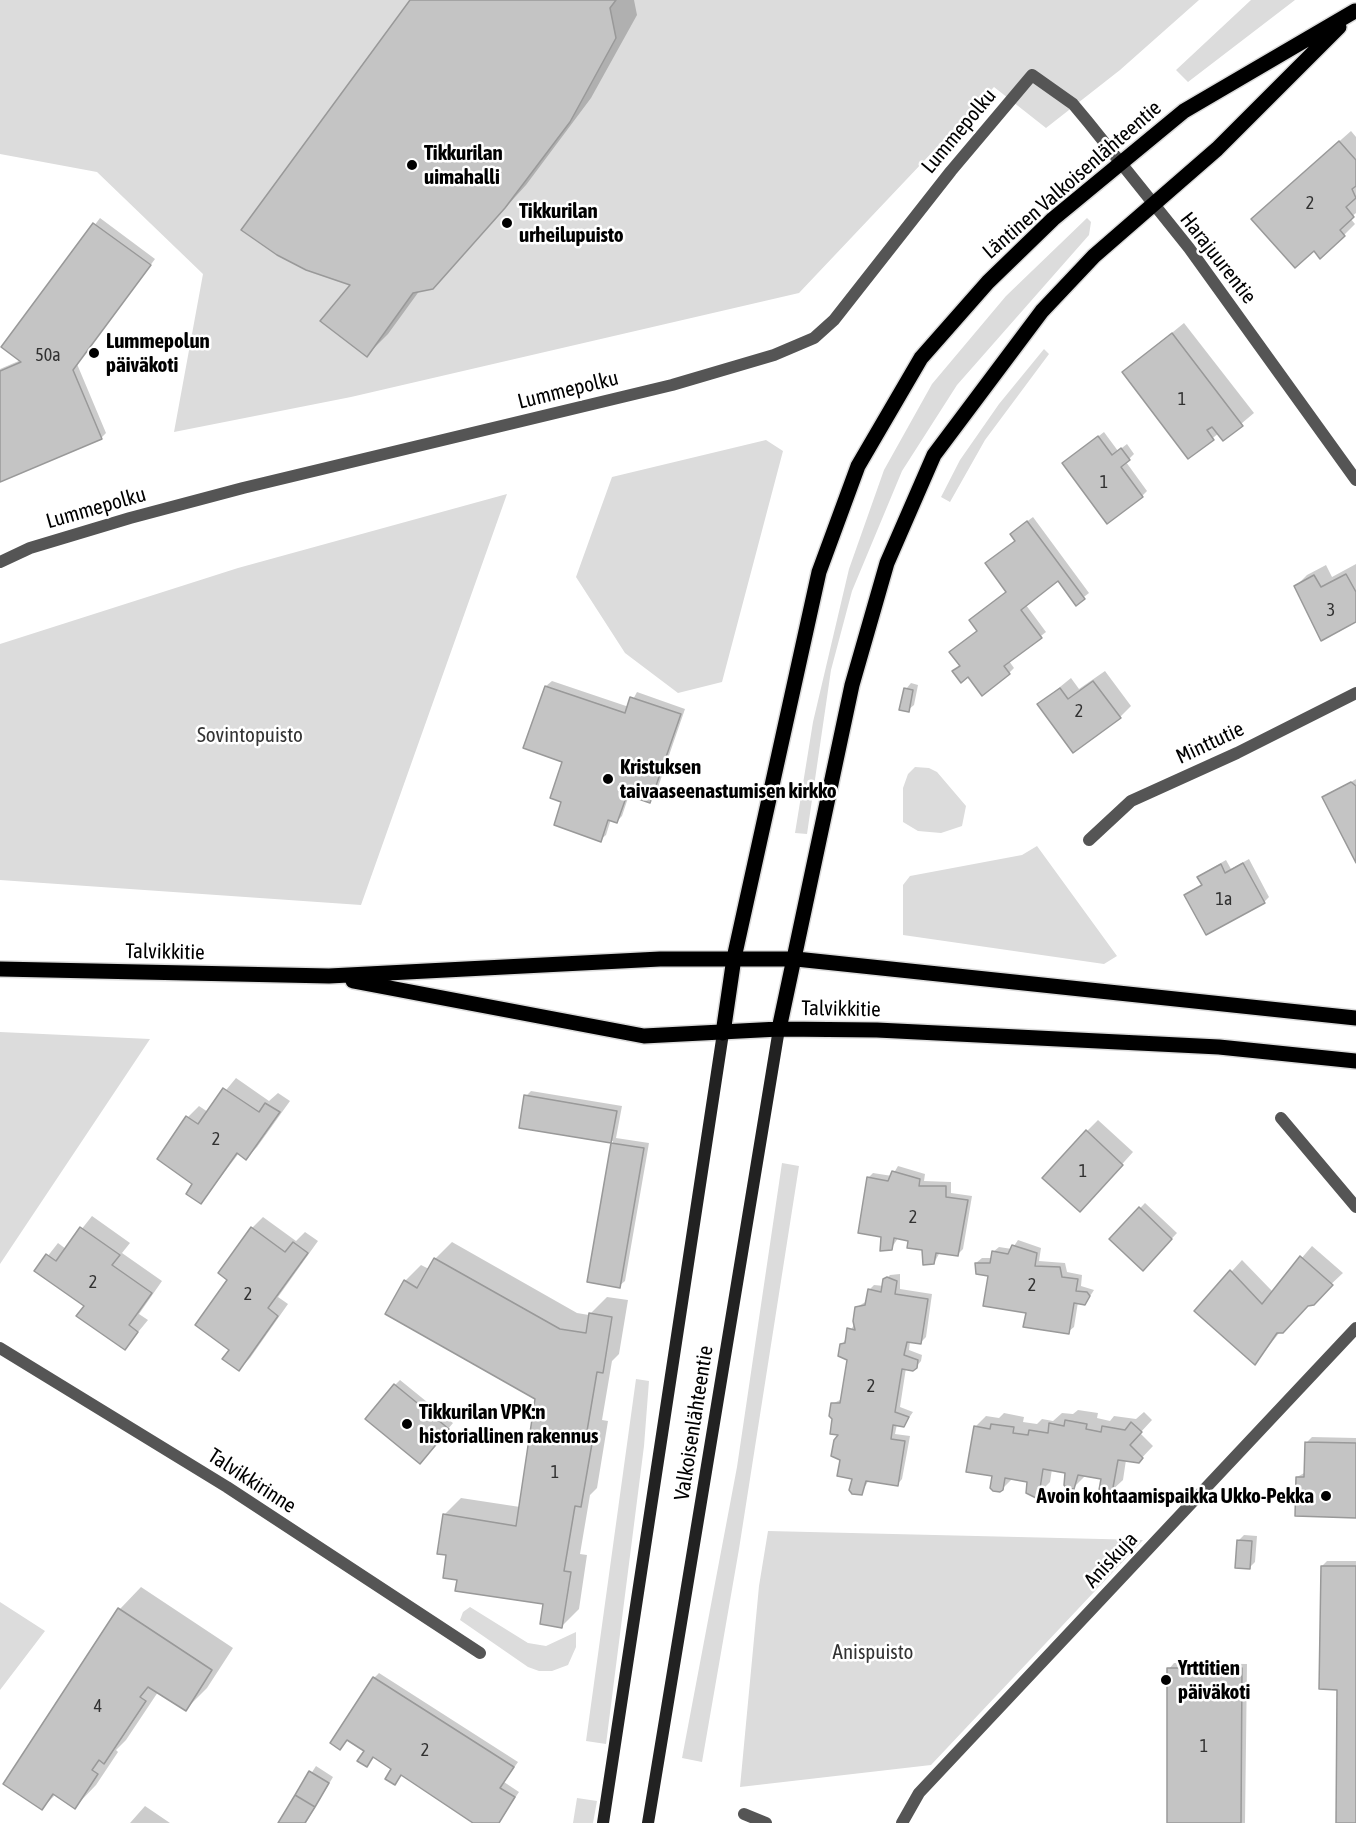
<!DOCTYPE html>
<html>
<head>
<meta charset="utf-8">
<style>
	body { margin:0 }
	canvas { display:block; background:#fff }
</style>
</head>
<body>
<canvas width="1356" height="1823"></canvas>
<script>
const g = document.querySelector('canvas').getContext('2d');
g.lineJoin = 'round';
function paint(path, color) { g.fillStyle = color; g.fill(path, 'evenodd'); }
const poly = rows => new Path2D(rows.map(r => 'M' + r).join(''));
function strokePath(path, color, width, dash) { g.strokeStyle = color; g.lineWidth = width; g.lineCap = dash ? 'butt' : 'round'; g.setLineDash(dash || []); g.stroke(path); }
function label(font, color, halo, rows, align = 'center') {
  g.font = font + ' "Asap Condensed",sans-serif'; g.lineWidth = 5; g.setLineDash([]); g.textBaseline = 'middle'; g.strokeStyle = halo; g.fillStyle = color; for (const [text, x, y, turn = 0] of rows) {
    g.save(); g.translate(x, y); g.rotate((+turn || 0) * Math.PI / 180); g.textAlign = isNaN(turn) ? turn : align; if (halo) g.strokeText(text, 0, 0); g.fillText(text, 0, 0); g.restore();
  }
}
paint(poly([
	[0,0,1199,0,1120,70,1046,128,994,87,799,293,351,397,174,432,203,274,97,172,0,154],
	[1251,0,1295,0,1188,82,1176,70],
	[1087,218,1091,222,1089,235,957,385,902,471,852,591,831,670,807,834,795,833,813,722,849,569,884,470,932,384,1006,296],
	[1044,349,1049,354,985,440,950,502,941,497,960,460,999,404],
	[766,440,783,451,722,682,678,693,625,653,576,577,612,477],
	[507,494,361,905,0,880,0,644,238,568],
	[915,767,929,768,937,772,966,806,962,826,941,833,918,831,903,822,903,788,908,774],
	[1037,846,1117,956,1104,964,903,935,903,885,910,876,1022,855],
	[0,1032,150,1039,0,1264],
	[782,1163,799,1166,739,1549,702,1762,682,1758,737,1467],
	[636,1379,649,1381,644,1446,606,1744,586,1741],
	[768,1531,1143,1540,931,1765,740,1787,759,1586],
	[0,1602,45,1631,0,1690],
	[470,1607,528,1643,546,1646,576,1632,576,1647,568,1665,552,1671,539,1671,528,1667,460,1620,463,1612],
	[577,1798,597,1801,593,1823,573,1823]
]), '#dcdcdc');
paint(poly([
	[411,0,634,0,637,15,591,98,526,185,433,287,420,290,388,334,367,355,352,285,243,229],
	[1351,131,1356,137,1356,213,1350,218,1355,224,1344,235,1314,249,1265,207],
	[100,218,155,259,77,364,106,433,101,438,0,480,0,369,21,360,3,347],
	[1184,323,1254,413,1223,439,1219,433,1189,457,1124,372],
	[1104,432,1118,451,1127,444,1134,454,1126,462,1147,491,1142,496,1064,463],
	[1033,517,1089,593,1076,603,1059,579,1026,605,1046,632,1009,661,1014,668,1009,673,968,675,954,671,961,665,978,630,971,620,1007,591,1017,529],
	[1356,564,1356,621,1296,586,1307,575,1326,565,1332,577],
	[1105,671,1131,706,1120,717,1039,704,1071,678,1079,689],
	[552,681,629,707,637,692,685,709,655,796,650,802,629,795,622,816,617,821,611,819,606,835,600,840,563,801,564,761,525,747,546,686],
	[911,683,918,685,914,705,908,710,906,689],
	[1356,779,1356,860,1324,798],
	[1249,859,1269,897,1264,902,1186,896,1203,884,1199,877,1205,872,1226,860,1231,869],
	[236,1078,269,1101,278,1093,290,1101,257,1147,246,1158,239,1153,201,1203,194,1183,188,1117,199,1106,208,1112],
	[531,1091,622,1106,616,1138,649,1143,625,1281,619,1286,589,1281,613,1141,520,1126,526,1096],
	[1098,1120,1133,1152,1091,1199,1087,1131],
	[898,1166,925,1174,924,1181,951,1182,951,1193,972,1196,963,1249,958,1254,940,1252,934,1263,924,1249,909,1240,898,1238,891,1249,882,1235,868,1178,873,1173,892,1176],
	[1145,1203,1177,1233,1143,1269,1111,1239],
	[92,1216,130,1243,122,1253,162,1281,139,1314,148,1320,125,1348,86,1306,36,1271,58,1243,66,1249],
	[263,1217,296,1241,305,1232,318,1241,278,1297,288,1304,250,1358,239,1369,231,1349,229,1279,252,1228],
	[1018,1240,1041,1248,1039,1261,1065,1263,1067,1272,1082,1275,1081,1286,1094,1290,1085,1304,1078,1302,1074,1327,1068,1332,1027,1312,976,1263,982,1258,992,1258,993,1252,999,1247,1012,1249],
	[452,1242,577,1313,589,1315,607,1297,628,1300,619,1354,612,1361,602,1420,608,1421,597,1488,590,1495,580,1554,587,1555,579,1609,562,1626,544,1603,459,1579,448,1554,444,1515,461,1498,520,1507,537,1398,405,1281,421,1265,429,1269,435,1259],
	[1312,1246,1343,1273,1280,1332,1255,1363,1196,1311,1242,1260,1273,1292],
	[900,1274,900,1289,932,1294,926,1337,920,1343,910,1341,909,1350,922,1355,921,1361,916,1367,906,1368,900,1407,913,1412,904,1425,897,1424,895,1434,910,1436,902,1479,897,1485,869,1480,861,1493,842,1460,841,1434,832,1404,842,1399,849,1359,842,1345,855,1323,857,1307,867,1301,869,1290,874,1285,884,1286,885,1280,890,1275],
	[400,1380,453,1423,425,1457,395,1385],
	[1078,1410,1098,1413,1097,1418,1110,1421,1114,1416,1136,1419,1144,1412,1152,1420,1140,1433,1153,1446,1138,1462,1126,1460,1123,1480,1109,1493,1102,1477,1086,1475,1074,1487,1067,1472,1052,1469,1050,1482,1038,1494,1029,1480,1013,1478,1000,1491,975,1427,986,1416,999,1418,1004,1413,1024,1417,1023,1422,1037,1424,1042,1419,1053,1421,1062,1413,1073,1414],
	[1312,1437,1356,1438,1356,1516,1297,1477,1306,1472,1307,1442],
	[1244,1535,1257,1536,1255,1562,1249,1568,1239,1540],
	[1327,1561,1356,1561,1356,1823,1337,1823,1339,1688,1322,1566],
	[141,1587,233,1648,207,1688,185,1710,158,1692,126,1740,116,1750,118,1752,96,1785,75,1807,56,1794,42,1808,120,1609],
	[1174,1663,1247,1664,1245,1823,1168,1823,1169,1669],
	[379,1673,518,1762,504,1782,519,1792,498,1823,475,1823,402,1774,395,1783,393,1768,375,1756,367,1766,366,1750,374,1678],
	[316,1766,333,1777,306,1823,279,1823],
	[145,1806,170,1823,130,1823]
]), '#0003');
const building = poly([
	[410,0,616,0,610,8,616,38,570,122,505,208,433,289,413,293,367,357,320,321,350,285,306,270,277,255,241,230,410,0],
	[1339,141,1356,160,1356,186,1352,189,1356,198,1346,207,1354,217,1340,230,1345,236,1320,259,1314,251,1295,268,1251,219,1339,141],
	[93,223,151,265,73,370,102,439,0,482,0,371,21,362,1,347,93,223],
	[1172,333,1243,426,1223,441,1212,427,1207,430,1214,440,1188,459,1122,372,1172,333],
	[1098,436,1112,455,1121,448,1130,460,1121,467,1143,497,1107,524,1062,463,1098,436],
	[1027,521,1085,599,1076,606,1058,581,1021,610,1042,638,1004,666,1010,674,982,696,968,677,961,683,952,671,960,666,949,652,977,631,969,620,1006,592,985,563,1015,541,1010,534,1027,521],
	[1346,574,1356,592,1356,622,1321,641,1294,586,1314,575,1321,587,1346,574],
	[1093,681,1121,718,1073,753,1037,704,1060,688,1068,699,1093,681],
	[545,686,625,713,630,697,681,714,650,803,627,795,617,823,608,820,601,842,554,825,561,802,550,798,562,762,523,748,545,686],
	[904,688,913,690,909,712,899,710,904,688],
	[1351,782,1356,786,1356,863,1322,797,1351,782],
	[1243,863,1265,903,1206,935,1184,895,1202,885,1197,877,1221,864,1225,873,1243,863],
	[223,1088,259,1112,265,1103,280,1112,246,1160,237,1153,201,1204,186,1194,192,1184,157,1159,186,1116,198,1124,223,1088],
	[524,1095,617,1111,611,1143,519,1128,524,1095],
	[1086,1130,1123,1165,1080,1212,1042,1178,1086,1130],
	[611,1143,644,1148,620,1288,587,1282,611,1143],
	[892,1171,920,1179,919,1186,946,1186,946,1197,968,1200,958,1256,936,1253,934,1264,923,1265,922,1250,907,1248,908,1241,894,1238,892,1250,880,1251,881,1237,858,1233,867,1177,888,1181,892,1171],
	[1139,1207,1172,1239,1143,1271,1109,1239,1139,1207],
	[80,1227,120,1255,112,1265,152,1293,129,1325,138,1332,125,1350,76,1316,84,1306,34,1271,46,1254,56,1261,80,1227],
	[251,1227,285,1252,293,1242,308,1253,268,1308,278,1316,239,1371,222,1359,229,1350,195,1325,227,1280,218,1273,251,1227],
	[1012,1245,1037,1253,1035,1266,1060,1267,1062,1277,1078,1279,1076,1291,1087,1292,1090,1296,1085,1305,1074,1303,1069,1334,1023,1327,1026,1313,983,1306,988,1276,976,1274,975,1263,990,1263,992,1251,1008,1254,1012,1245],
	[1300,1256,1333,1285,1314,1305,1308,1306,1283,1333,1277,1333,1255,1365,1194,1311,1230,1270,1262,1304,1300,1256],
	[434,1258,560,1329,586,1333,589,1313,612,1317,603,1373,597,1372,586,1437,593,1438,581,1507,575,1506,564,1571,571,1572,562,1628,540,1624,543,1604,455,1591,457,1580,443,1578,446,1555,437,1554,443,1514,516,1526,535,1399,385,1314,404,1280,417,1288,434,1258],
	[887,1277,897,1281,895,1294,928,1299,921,1344,907,1342,904,1355,918,1360,917,1368,913,1371,902,1369,895,1412,909,1417,904,1427,893,1425,891,1439,905,1441,898,1486,866,1481,862,1495,852,1494,849,1490,852,1479,837,1476,840,1460,831,1456,834,1440,838,1435,830,1434,832,1419,829,1416,831,1403,840,1403,847,1360,838,1356,840,1344,845,1343,847,1328,855,1330,853,1321,855,1307,865,1305,868,1289,881,1292,883,1279,887,1277],
	[394,1384,449,1429,420,1464,365,1419,394,1384],
	[1065,1420,1087,1424,1086,1429,1101,1432,1102,1426,1125,1430,1131,1422,1142,1432,1130,1445,1143,1458,1139,1463,1118,1460,1112,1493,1109,1495,1101,1494,1099,1490,1101,1479,1078,1475,1074,1489,1066,1488,1064,1485,1065,1473,1043,1469,1039,1495,1036,1498,1026,1493,1027,1482,1005,1478,1003,1490,1000,1492,993,1491,990,1488,992,1476,966,1472,974,1426,990,1429,991,1424,1014,1427,1013,1433,1028,1435,1029,1430,1048,1433,1049,1423,1064,1426,1065,1420],
	[1305,1442,1356,1443,1356,1518,1295,1516,1296,1477,1304,1477,1305,1442],
	[1237,1540,1252,1541,1250,1569,1235,1568,1237,1540],
	[1321,1566,1356,1566,1356,1823,1336,1823,1337,1690,1319,1689,1321,1566],
	[118,1608,212,1670,186,1711,148,1687,140,1697,146,1701,104,1764,99,1760,92,1770,98,1774,75,1809,53,1794,42,1810,3,1784,118,1608],
	[1167,1668,1242,1668,1241,1823,1167,1823,1167,1668],
	[373,1677,514,1767,500,1788,515,1797,499,1823,473,1823,401,1775,395,1785,385,1779,391,1769,373,1757,367,1767,357,1761,364,1751,347,1740,340,1750,330,1743,373,1677],
	[309,1771,329,1783,315,1807,295,1795,309,1771],
	[295,1795,315,1807,305,1823,278,1823,295,1795]
]);
paint(building, '#c4c4c4');
strokePath(building, '#999', 1.5);
const primary = poly([
	[0,969,329,976,660,959,796,959,1356,1018],
	[353,981,644,1036,779,1029,877,1030,1219,1047,1356,1061],
	[779,1029,852,685,887,563,934,455,1042,311,1094,256,1217,149,1339,27],
	[723,1033,734,958,819,572,858,466,921,358,988,282,1053,219,1184,111,1355,11]
]);
strokePath(primary, '#dbdbdb', 18);
strokePath(poly([
	[0,562,30,548,130,518,243,488,672,385,774,355,814,338,834,320,951,171,1032,75,1073,104,1088,122,1189,248,1356,480],
	[1089,840,1131,801,1237,753,1356,693],
	[1281,1118,1356,1207],
	[0,1348,227,1487,480,1653],
	[744,1814,766,1823],
	[902,1823,919,1793,1356,1328]
]), '#555', 12);
strokePath(poly([
	[603,1823,723,1033],
	[648,1823,779,1029]
]), '#222', 12);
strokePath(primary, '#000', 15);
for (const [x, y, r, color] of [
	[412,165,6,"#000"],
	[507,223,6,"#000"],
	[94,353,6,"#000"],
	[608,779,6,"#000"],
	[407,1424,6,"#000"],
	[1326,1496,6,"#000"],
	[1166,1680,6,"#000"]
]) { const dot = new Path2D(); dot.arc(x, y, r, 0, 2 * Math.PI); g.fillStyle = color; g.fill(dot); strokePath(dot, '#fff', 2); }
label('18px', '#313131', null, [
	["2",1310,203],
	["50a",48,355],
	["1",1182,399],
	["1",1104,482],
	["3",1331,610],
	["2",1079,711],
	["1a",1224,899],
	["2",216,1139],
	["1",1083,1171],
	["2",913,1217],
	["2",93,1282],
	["2",1032,1285],
	["2",248,1294],
	["2",871,1386],
	["1",555,1472],
	["4",98,1706],
	["1",1204,1746],
	["2",425,1750]
]);
label('21px', '#000', '#fff', [
	["Lummepolku",959,131,-50],
	["Läntinen Valkoisenlähteentie",1072,180,-41],
	["Harajuurentie",1218,258,52],
	["Lummepolku",568,390,-14],
	["Lummepolku",96,508,-16],
	["Minttutie",1210,743,-25],
	["Talvikkitie",165,952,1],
	["Talvikkitie",841,1009,1],
	["Valkoisenlähteentie",694,1423,-81],
	["Talvikkirinne",252,1481,33],
	["Aniskuja",1111,1560,-47]
]);
label('bold 21px', '#000', '#fff', [
	["Tikkurilan",424,153],
	["uimahalli",424,177],
	["Tikkurilan",519,211],
	["urheilupuisto",519,235],
	["Lummepolun",106,341],
	["päiväkoti",106,365],
	["Kristuksen",620,767],
	["taivaaseenastumisen kirkko",620,791],
	["Tikkurilan VPK:n",419,1412],
	["historiallinen rakennus",419,1436],
	["Avoin kohtaamispaikka Ukko-Pekka",1314,1496,"right"],
	["Yrttitien",1178,1668],
	["päiväkoti",1178,1692]
], 'left');
label('21px', '#333', '#fff', [
	["Sovintopuisto",250,735],
	["Anispuisto",873,1652]
]);
</script>
</body>
</html>
